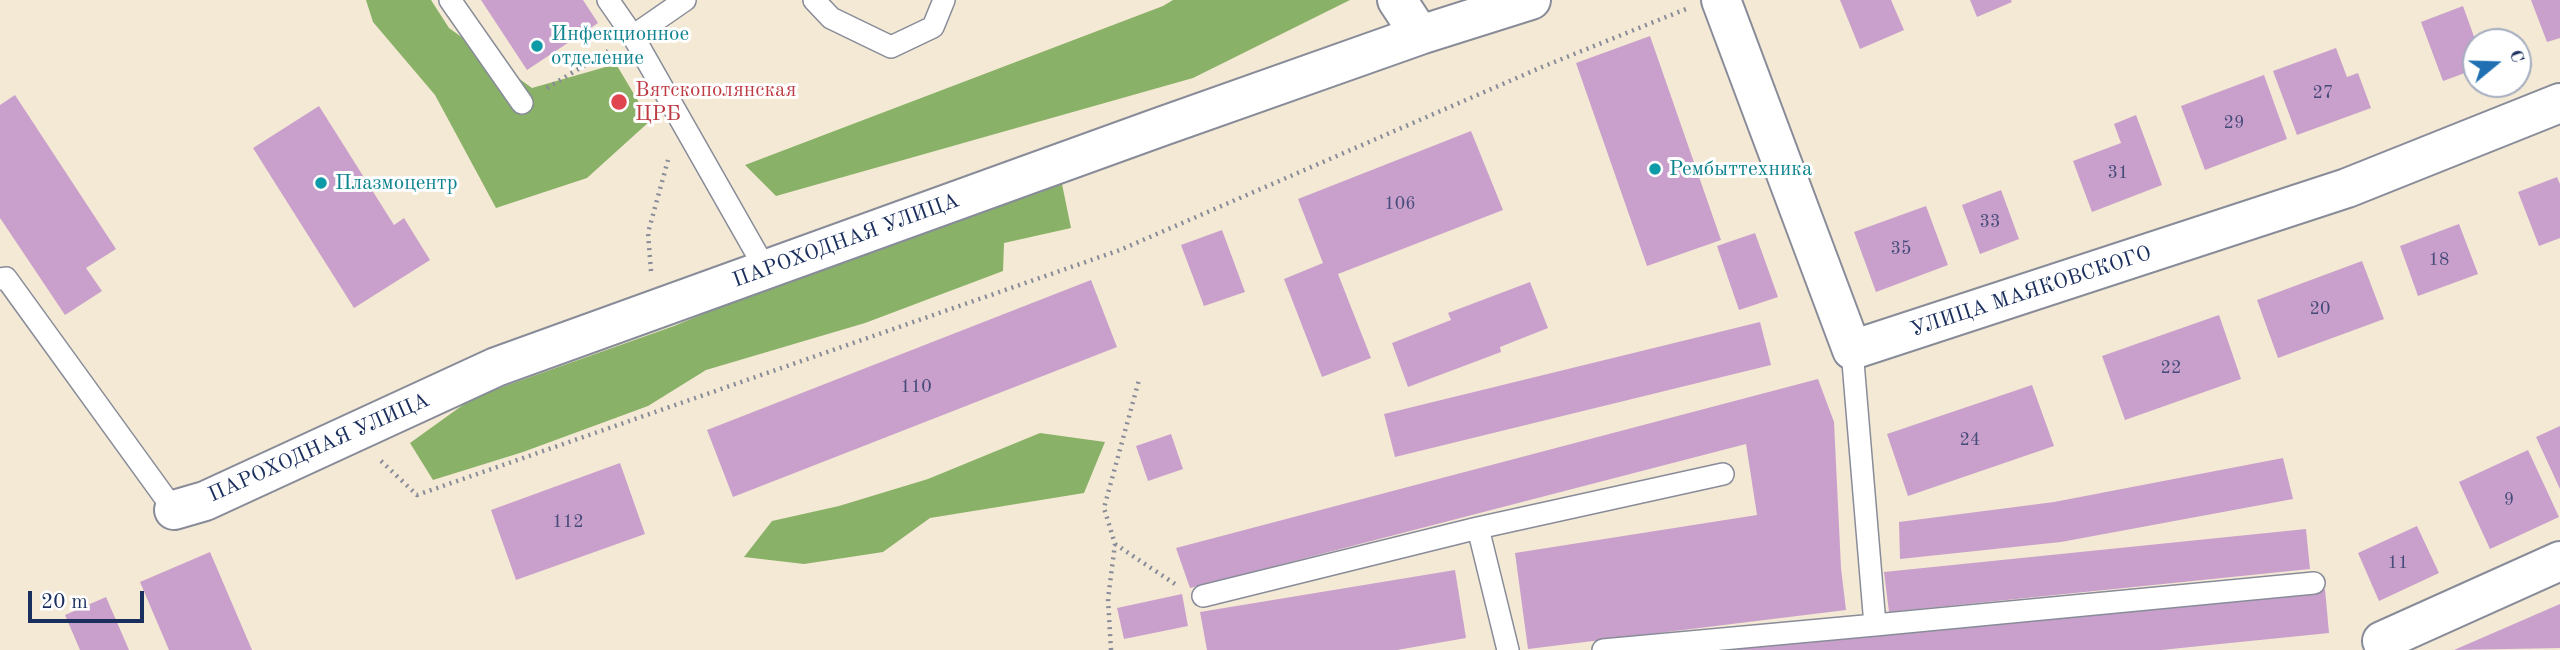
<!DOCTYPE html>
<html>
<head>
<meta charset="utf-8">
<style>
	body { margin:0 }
	#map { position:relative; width:2560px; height:650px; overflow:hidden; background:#f4e9d4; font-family:"Old Standard TT",serif }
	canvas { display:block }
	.north { position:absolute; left:2462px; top:28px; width:70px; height:70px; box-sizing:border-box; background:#fff; border:2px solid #a4acbf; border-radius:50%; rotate:71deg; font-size:19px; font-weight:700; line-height:28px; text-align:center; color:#1b2f5e }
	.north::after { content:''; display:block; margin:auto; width:24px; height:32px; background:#1f6fb2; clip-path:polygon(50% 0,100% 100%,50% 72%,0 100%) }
	.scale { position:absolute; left:28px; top:591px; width:116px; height:32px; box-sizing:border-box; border:4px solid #1b2f5e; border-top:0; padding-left:9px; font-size:21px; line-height:24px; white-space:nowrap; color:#1b2f5e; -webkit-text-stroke:5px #fff; paint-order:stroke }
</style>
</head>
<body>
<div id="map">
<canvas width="2560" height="650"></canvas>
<div class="north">С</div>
<div class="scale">20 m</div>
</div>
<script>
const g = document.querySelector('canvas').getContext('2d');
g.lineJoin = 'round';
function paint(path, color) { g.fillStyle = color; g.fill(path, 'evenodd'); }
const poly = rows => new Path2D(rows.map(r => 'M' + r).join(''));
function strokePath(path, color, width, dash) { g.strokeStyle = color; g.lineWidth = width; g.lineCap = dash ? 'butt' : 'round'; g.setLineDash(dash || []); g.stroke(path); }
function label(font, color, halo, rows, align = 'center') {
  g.font = font + ' "Old Standard TT",serif'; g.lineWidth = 6; g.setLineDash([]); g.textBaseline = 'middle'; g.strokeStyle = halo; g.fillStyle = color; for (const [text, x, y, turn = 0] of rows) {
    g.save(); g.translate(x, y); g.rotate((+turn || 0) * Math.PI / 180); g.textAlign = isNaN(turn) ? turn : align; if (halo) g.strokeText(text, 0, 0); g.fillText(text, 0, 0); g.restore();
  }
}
paint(poly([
	[366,0,431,0,449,28,532,88,616,64,650,121,587,178,496,208,435,95,373,22],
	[1173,0,1350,0,1193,78,776,196,745,165,1163,6],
	[1028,171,1062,184,1071,228,1004,243,1003,271,865,323,706,370,648,406,523,452,433,480,410,443,474,397,674,326,943,214],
	[1040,433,1105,442,1084,493,930,518,883,552,804,564,744,557,772,521,839,506,928,479]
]), '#89b167');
paint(poly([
	[481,0,583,0,598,23,527,70],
	[1840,0,1891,0,1904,30,1860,49],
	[1970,0,2011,0,2012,2,1977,17],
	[2531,0,2560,0,2560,38,2547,42],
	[2463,6,2476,42,2476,69,2443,81,2421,22],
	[1650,36,1721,240,1647,266,1576,63],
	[2336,48,2347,77,2358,73,2371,108,2297,135,2273,71],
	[2264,75,2287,139,2205,170,2181,106],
	[15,95,116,249,86,268,102,291,65,315,0,218,0,105],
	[319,106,394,225,404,218,430,260,354,308,253,148],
	[2136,115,2162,185,2092,212,2073,161,2121,143,2114,124],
	[1471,131,1503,210,1338,274,1371,358,1322,377,1284,279,1323,263,1298,199],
	[2557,177,2560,184,2560,238,2539,246,2518,192],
	[2001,190,2019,239,1980,254,1962,205],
	[1926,206,1948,265,1876,292,1854,232],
	[2459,224,2478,274,2418,296,2400,246],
	[1222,230,1245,292,1204,306,1181,245],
	[1755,233,1778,297,1739,310,1717,246],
	[2362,261,2384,319,2278,358,2257,300],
	[1091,280,1117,347,733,497,707,430],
	[1530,282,1548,328,1500,347,1501,352,1408,387,1392,343,1451,320,1448,313],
	[2219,315,2241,379,2125,420,2102,356],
	[1760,322,1771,365,1395,457,1384,414],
	[1818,379,1834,422,1841,568,1846,610,1528,649,1515,553,1757,515,1746,444,1190,588,1176,548],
	[2032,385,2054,446,1908,496,1887,434],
	[2560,426,2560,489,2536,437],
	[1171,434,1183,469,1148,481,1136,446],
	[2528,450,2559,517,2490,549,2459,482],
	[2283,458,2293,499,2061,542,1900,559,1899,522,2054,502],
	[620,463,645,534,516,580,491,510],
	[2417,526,2439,573,2379,601,2358,553],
	[2306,529,2310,569,1889,612,1884,572],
	[210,552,252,650,169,650,140,582],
	[1455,570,1466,638,1397,650,1207,650,1200,612],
	[2325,589,2329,633,2161,650,1737,650,1737,648],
	[1182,594,1188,626,1124,639,1117,608],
	[106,597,129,650,80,650,65,615],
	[2560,604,2560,648,2454,650]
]), '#c9a0cc');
const service = poly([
	[450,0,522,103],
	[608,0,633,36,685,0],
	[814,0,831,18,891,47,933,27,944,0],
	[633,36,766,270],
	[0,279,6,278,174,510],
	[1478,528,1508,650],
	[1203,596,1478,528,1723,474],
	[1875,625,2314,583],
	[1603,650,1875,625,1852,350]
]);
const minor = poly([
	[1397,0,1420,35],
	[1721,0,1852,350,2347,188,2560,103],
	[174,510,205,501,496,367,1160,127,1420,35,1531,0],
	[2382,641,2560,561]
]);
strokePath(service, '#888c99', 24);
strokePath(minor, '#888c99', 42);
strokePath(poly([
	[547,88,608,51],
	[651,271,648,233,668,160],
	[381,461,417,495,1120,250,1542,67,1686,9],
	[1115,544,1175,584],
	[1111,650,1108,599,1115,544,1104,508,1139,380]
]), '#888c99', 4.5, [2, 5]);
strokePath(service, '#fff', 21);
strokePath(minor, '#fff', 38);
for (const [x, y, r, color] of [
	[537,46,7,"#0f9aa8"],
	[619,102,9,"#e0444e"],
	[1655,169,7,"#0f9aa8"],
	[321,183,7,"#0f9aa8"]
]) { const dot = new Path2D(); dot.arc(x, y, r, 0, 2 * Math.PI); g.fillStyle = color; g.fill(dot); strokePath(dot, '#fff', 2.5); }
label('18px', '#464b7a', null, [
	["27",2323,93],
	["29",2234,123],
	["31",2118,173],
	["106",1400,204],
	["33",1990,222],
	["35",1901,249],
	["18",2439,260],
	["20",2320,309],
	["22",2171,368],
	["110",916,387],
	["24",1970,440],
	["9",2509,500],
	["112",568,522],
	["11",2398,563]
]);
label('21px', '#0d838f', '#fff', [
	["Инфекционное",551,34],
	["отделение",551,58],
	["Рембыттехника",1669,169],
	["Плазмоцентр",335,183]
], 'left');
label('21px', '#be3a42', '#fff', [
	["Вятскополянская",635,90],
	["ЦРБ",635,114]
], 'left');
label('21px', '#1b2f5e', '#fff', [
	["ПАРОХОДНАЯ УЛИЦА",846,241,-20],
	["УЛИЦА МАЯКОВСКОГО",2031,292,-18],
	["ПАРОХОДНАЯ УЛИЦА",319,448,-24]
]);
</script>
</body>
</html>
